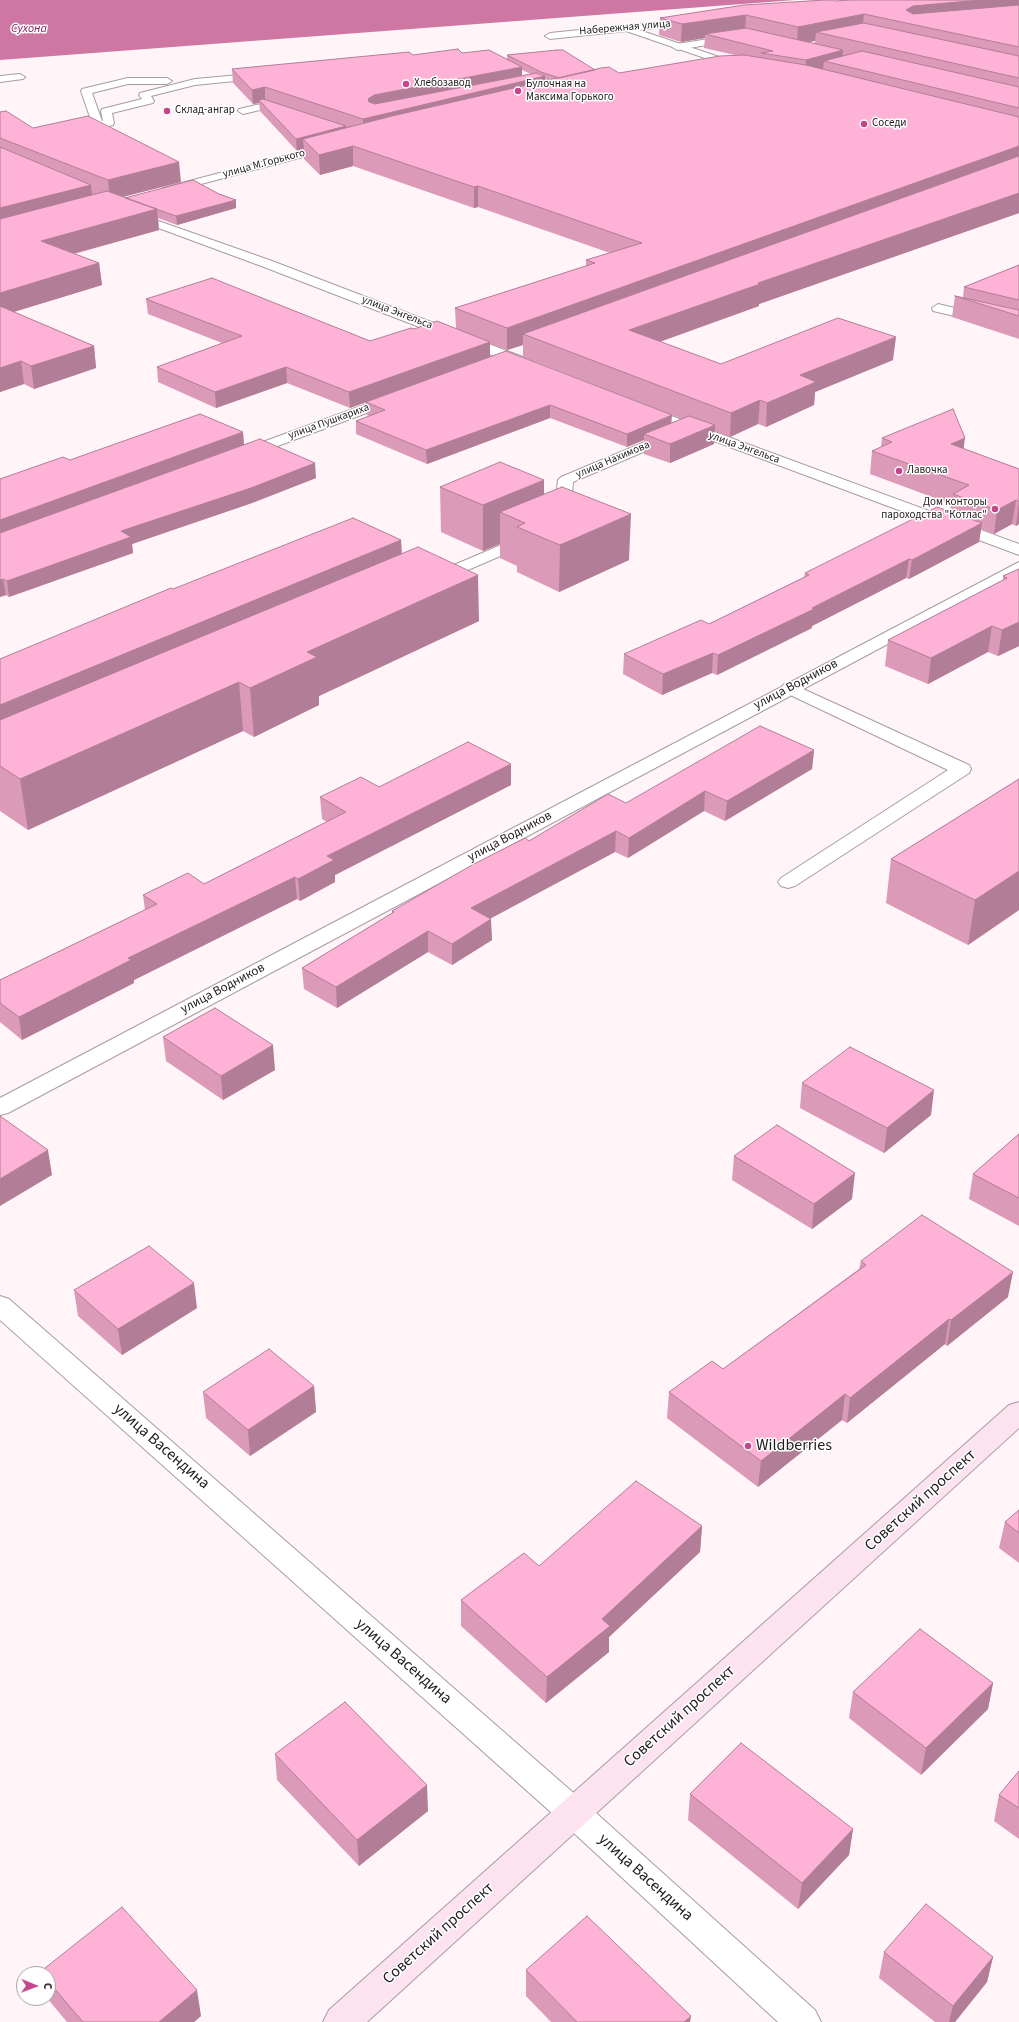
<!DOCTYPE html>
<html>
<head>
<meta charset="utf-8">
<style>
	body { margin:0 }
	#map { position:relative; width:1019px; height:2022px; overflow:hidden; background:#fff4f8; font-family:"Source Sans 3",sans-serif }
	canvas { display:block }
	.north { position:absolute; left:16px; top:1966px; width:40px; height:40px; box-sizing:border-box; background:#fff; border:1px solid #a6a4a5; border-radius:50%; rotate:91deg; font-size:11px; font-weight:700; line-height:16px; text-align:center; color:#201c1e }
	.north::after { content:''; display:block; margin:auto; width:14px; height:18px; background:#c6448c; clip-path:polygon(50% 0,100% 100%,50% 72%,0 100%) }
</style>
</head>
<body>
<div id="map">
<canvas width="1019" height="2022"></canvas>
<div class="north">С</div>
</div>
<script>
const g = document.querySelector('canvas').getContext('2d');
g.lineJoin = 'round';
function paint(path, color) { g.fillStyle = color; g.fill(path, 'evenodd'); }
const poly = rows => new Path2D(rows.map(r => 'M' + r).join(''));
function strokePath(path, color, width, dash) { g.strokeStyle = color; g.lineWidth = width; g.lineCap = dash ? 'butt' : 'round'; g.setLineDash(dash || []); g.stroke(path); }
function label(font, color, halo, rows, align = 'center') {
  g.font = font + ' "Source Sans 3",sans-serif'; g.lineWidth = 3; g.setLineDash([]); g.textBaseline = 'middle'; g.strokeStyle = halo; g.fillStyle = color; for (const [text, x, y, turn = 0] of rows) {
    g.save(); g.translate(x, y); g.rotate((+turn || 0) * Math.PI / 180); g.textAlign = isNaN(turn) ? turn : align; if (halo) g.strokeText(text, 0, 0); g.fillText(text, 0, 0); g.restore();
  }
}
paint(poly([
	[0,0,795,0,0,60]
]), '#ce77a2');
const service = poly([
	[734,35,737,36,737,40,677,50,672,47,677,44,734,35],
	[262,73,265,74,267,76,265,78,195,85,151,96,154,101,153,103,112,113,114,123,113,125,74,133,69,130,70,128,92,123,81,91,82,89,128,78,167,78,172,81,167,84,128,84,92,93,102,121,103,121,101,111,102,109,142,99,139,95,140,93,195,79,262,73],
	[265,103,292,112,293,114,288,117,264,109,243,114,238,111,239,109,265,103],
	[938,304,1019,323,1019,331,933,311,932,308,938,304],
	[790,683,969,765,971,769,969,773,795,886,788,888,781,886,778,882,781,878,948,770,784,692,781,688,784,684,790,683]
]);
const minor = poly([
	[689,19,694,22,692,24,639,30,743,65,745,67,743,69,737,69,626,31,550,39,545,36,550,33,689,19],
	[20,74,25,77,23,79,0,82,0,76,20,74],
	[333,143,337,144,338,146,337,148,167,193,161,190,163,188,333,143],
	[130,211,272,261,533,361,535,364,533,367,528,368,523,367,264,267,126,216,124,214,126,212,130,211],
	[394,394,399,395,401,398,399,401,248,457,243,458,238,457,236,454,238,451,394,394],
	[644,406,1019,544,1019,555,639,413,637,410,639,407,644,406],
	[671,431,676,432,678,435,676,438,573,482,570,518,568,521,556,521,554,518,558,480,561,477,671,431],
	[527,534,533,536,535,539,533,542,440,582,434,584,428,582,426,579,428,576,527,534],
	[1019,562,1019,574,8,1113,0,1115,0,1098,1019,562]
]);
const tertiary = poly([
	[0,1296,9,1299,585,1803,815,2010,821,2022,778,2022,563,1823,0,1320,0,1296]
]);
const secondary = poly([
	[1019,1402,1019,1428,367,2022,323,2022,329,2010,1009,1405,1019,1402]
]);
strokePath(service, '#a79da1', 2);
strokePath(minor, '#a79da1', 2);
strokePath(tertiary, '#a79da1', 2);
strokePath(secondary, '#a79da1', 2);
paint(service, '#fff');
paint(minor, '#fff');
paint(tertiary, '#fff');
paint(secondary, '#fde2ef');
paint(poly([
	[1019,0,1019,213,759,304,759,306,660,342,721,364,893,360,815,392,814,405,766,427,758,424,730,437,714,431,714,444,670,463,644,454,644,440,627,447,550,418,427,464,356,434,356,421,369,416,367,415,366,402,350,408,287,383,216,408,158,382,157,367,222,343,148,314,146,299,370,341,414,329,456,328,455,308,586,266,586,260,610,253,478,207,474,208,353,166,320,175,304,159,304,149,297,151,260,111,259,103,253,104,233,83,232,69,413,55,462,53,507,59,507,55,619,73,735,55,704,48,705,38,681,42,659,35,660,18,835,1],
	[815,41,815,44,808,42],
	[522,70,531,74,522,76],
	[490,344,507,350,523,345,523,357,682,419,671,423,490,357],
	[0,112,33,128,181,182,123,197,125,198,219,194,236,200,236,208,177,225,158,218,159,230,74,254,99,263,102,285,14,312,94,346,96,368,34,389,24,384,0,392],
	[1019,265,1019,339,952,317,955,296,963,298,964,287],
	[243,432,244,445,316,478,252,503,132,544,133,553,9,597,6,595,0,597,0,479,70,460],
	[882,438,964,449,1019,469,1019,524,1016,526,1012,524,994,534,981,529,979,542,909,579,906,578,812,626,812,628,717,675,712,673,662,695,623,674,624,654,709,624,804,577,805,573,950,512,951,504,870,474,872,451,881,447],
	[440,487,544,494,629,560,559,592,517,572,517,566,500,558,500,544,483,551,441,532],
	[401,540,402,554,479,621,319,696,319,705,254,737,243,731,28,830,0,811,0,659,173,589],
	[1019,569,1019,646,998,656,988,652,928,684,885,666,888,640,1003,580,1003,576],
	[814,750,812,769,725,821,704,811,628,858,615,852,490,918,492,940,452,965,428,952,337,1008,304,989,302,968,392,913,392,911,529,841,626,803],
	[511,764,511,785,335,875,335,882,300,901,297,899,134,980,134,983,22,1040,0,1022,0,980,145,910,143,895,204,884,327,822,322,819,320,797],
	[1019,779,1019,910,968,945,886,903,891,859],
	[163,1037,275,1070,223,1100,166,1061],
	[802,1083,931,1115,884,1153,800,1108],
	[1019,1134,1019,1226,969,1199,973,1174],
	[734,1156,852,1199,812,1229,732,1180],
	[861,1261,1008,1297,947,1346,945,1344,847,1423,842,1420,758,1487,667,1418,669,1392,723,1369,859,1269],
	[74,1290,197,1308,122,1355,78,1316],
	[314,1386,316,1412,250,1456,206,1418,203,1392],
	[1019,1510,1019,1563,999,1548,1005,1522],
	[702,1526,700,1552,609,1637,609,1652,546,1703,461,1626,461,1600,539,1566],
	[993,1683,988,1709,921,1775,849,1718,853,1692],
	[275,1754,428,1811,359,1866,277,1780],
	[1019,1771,1019,1839,994,1821,999,1795],
	[690,1794,853,1829,849,1855,798,1909,688,1820],
	[884,1952,993,1957,987,1982,955,2022,935,2022,879,1978],
	[526,1970,690,2022,551,2022,526,1996],
	[40,1972,201,2016,194,2022,67,2022,47,1998,48,1998,48,1974,41,1974]
]), '#da9ab8');
paint(poly([
	[981,0,1019,0,1019,14,905,23,906,10,913,6],
	[864,14,862,32,816,32,815,41,797,44,798,27],
	[746,15,745,33,705,34,705,38,681,42,682,24],
	[843,50,842,64,824,61,823,69,805,74,806,60],
	[522,67,522,81,369,114,368,99,374,95],
	[545,76,545,90,363,133,363,119],
	[265,87,265,102,259,100,259,103,253,104,252,90],
	[346,126,347,138,303,139,304,149,297,151,296,139],
	[353,146,353,166,320,175,319,155],
	[1019,146,1019,165,523,334,523,345,507,350,507,328],
	[179,162,181,182,110,200,108,180],
	[91,185,93,205,0,229,0,208],
	[478,186,478,207,474,208,474,187],
	[1019,193,1019,213,759,304,759,306,628,353,629,330,758,283],
	[236,200,236,208,177,225,176,216],
	[157,209,159,230,43,262,41,241],
	[99,263,102,285,0,316,0,293],
	[896,337,893,360,815,392,814,405,766,427,767,403,800,375],
	[490,342,490,357,350,408,349,392],
	[94,346,96,368,34,389,31,366],
	[21,361,24,384,0,392,0,368],
	[286,367,287,383,216,408,215,392],
	[760,400,758,424,730,437,731,413],
	[550,405,550,418,427,464,426,450],
	[672,415,671,428,644,434,644,440,627,447,627,434],
	[715,425,714,444,670,463,670,444],
	[243,432,244,447,0,536,0,520],
	[965,438,962,461,951,444],
	[315,463,316,478,252,503,132,544,133,553,9,597,7,581,121,531],
	[544,480,544,525,525,523,500,512,500,544,483,551,483,505],
	[1016,500,1012,524,994,534,997,510],
	[1019,502,1019,524,1016,526],
	[631,514,629,560,559,592,560,545],
	[982,523,979,542,909,579,912,560],
	[401,540,403,585,0,757,0,705],
	[909,559,906,578,812,626,812,628,717,675,718,655],
	[478,575,479,621,319,696,319,705,254,737,250,688,307,652],
	[3,579,6,595,0,597,0,580],
	[1019,622,1019,646,998,656,1002,630],
	[992,626,988,652,928,684,931,658],
	[713,653,712,673,662,695,663,674],
	[239,682,243,731,28,830,20,779],
	[814,750,812,769,725,821,727,801],
	[511,764,511,785,335,875,335,882,300,901,298,879,327,856],
	[705,791,704,811,628,858,629,838],
	[616,831,615,852,471,929,471,908],
	[1019,871,1019,910,968,945,975,900],
	[295,877,297,899,134,980,134,983,22,1040,19,1017,128,958],
	[491,919,492,940,452,965,452,944],
	[428,931,428,952,337,1008,336,987],
	[273,1045,275,1070,223,1100,221,1076],
	[934,1090,931,1115,884,1153,887,1128],
	[48,1150,52,1175,0,1206,0,1179],
	[855,1173,852,1199,812,1229,814,1204],
	[1013,1272,1008,1297,947,1346,951,1320],
	[194,1283,197,1308,122,1355,118,1329],
	[949,1319,945,1344,847,1423,850,1398],
	[314,1386,316,1412,250,1456,248,1430],
	[845,1394,842,1420,758,1487,761,1461],
	[702,1526,700,1552,609,1637,609,1652,546,1703,547,1677,602,1619],
	[993,1683,988,1709,921,1775,926,1748],
	[427,1785,428,1811,359,1866,357,1840],
	[853,1829,849,1855,798,1909,802,1883],
	[993,1957,987,1982,955,2022,949,2022,953,2006],
	[197,1990,201,2016,194,2022,159,2022],
	[691,2016,690,2022,684,2022]
]), '#b27d96');
const building = poly([
	[825,0,833,0,835,1,851,0,981,0,913,6,906,10,913,14,1019,5,1019,47,864,14,798,27,746,15,682,24,660,18,744,5,825,0],
	[864,23,1019,56,1019,78,816,32,864,23],
	[746,28,843,50,806,60,761,53,773,51,705,34,746,28],
	[458,49,462,53,489,50,522,67,374,95,368,99,369,102,375,104,536,73,545,76,363,119,265,87,252,90,232,69,409,52,413,55,458,49],
	[557,50,563,50,595,70,559,78,541,72,507,55,557,50],
	[862,51,1019,87,1019,108,824,61,862,51],
	[744,55,806,65,1019,117,1019,146,507,328,455,308,595,263,586,260,642,243,478,186,474,187,353,146,319,155,303,139,392,116,601,68,609,67,619,73,720,56,744,55],
	[263,99,346,126,296,139,259,100,263,99],
	[6,111,33,128,88,116,179,162,108,180,0,138,0,112,6,111],
	[0,147,91,185,0,208,0,147],
	[1019,156,1019,193,758,283,760,284,629,330,721,364,838,318,896,337,800,375,816,382,767,403,760,400,731,413,523,334,1019,156],
	[193,180,219,194,236,200,176,216,125,198,193,180],
	[107,191,157,209,41,241,99,263,0,293,0,219,107,191],
	[1019,265,1019,300,964,287,1019,265],
	[212,278,370,341,411,328,414,329,437,321,490,342,349,392,286,367,215,392,157,367,242,336,146,299,212,278],
	[955,296,1019,310,1019,316,955,296],
	[0,306,94,346,31,366,21,361,0,368,0,306],
	[506,351,672,415,627,434,550,405,426,450,356,421,385,410,366,402,506,351],
	[953,409,965,438,951,444,1019,469,1019,502,1016,500,997,510,953,494,969,485,872,451,892,442,882,438,953,409],
	[200,414,243,432,0,520,0,479,63,457,70,460,200,414],
	[689,416,715,425,670,444,644,434,689,416],
	[260,439,315,463,251,488,121,531,131,537,7,581,3,579,0,580,0,533,260,439],
	[500,462,544,480,483,505,440,487,500,462],
	[562,487,631,514,560,545,517,527,525,523,500,512,562,487],
	[937,507,982,523,912,560,909,559,812,608,814,609,718,655,713,653,663,674,624,654,701,620,709,624,809,575,805,573,937,507],
	[353,518,401,540,0,705,0,659,171,588,173,589,353,518],
	[418,547,478,575,307,652,317,657,250,688,239,682,20,779,0,766,0,720,418,547],
	[1019,569,1019,622,1002,630,992,626,931,658,888,640,1007,578,1003,576,1019,569],
	[760,726,814,750,727,801,705,791,629,838,616,831,471,908,491,919,452,944,428,931,336,987,302,968,394,912,392,911,472,865,525,838,529,841,608,794,626,803,760,726],
	[468,742,511,764,327,856,334,860,298,879,295,877,128,958,131,960,19,1017,0,1003,0,980,157,904,143,895,188,873,204,884,346,812,320,797,361,777,379,787,468,742],
	[1019,779,1019,871,975,900,891,859,1019,779],
	[215,1008,273,1045,221,1076,163,1037,215,1008],
	[850,1047,934,1090,887,1128,802,1083,850,1047],
	[0,1116,48,1150,0,1179,0,1116],
	[777,1125,855,1173,814,1204,734,1156,777,1125],
	[1019,1134,1019,1198,973,1174,1019,1134],
	[922,1215,1013,1272,951,1320,949,1319,850,1398,845,1394,761,1461,669,1392,712,1361,723,1369,866,1265,861,1261,922,1215],
	[149,1246,194,1283,118,1329,74,1290,149,1246],
	[269,1349,314,1386,248,1430,203,1392,269,1349],
	[636,1481,702,1526,602,1619,610,1626,547,1677,461,1600,524,1553,539,1566,636,1481],
	[1019,1510,1019,1533,1005,1522,1019,1510],
	[920,1629,993,1683,926,1748,853,1692,920,1629],
	[345,1702,427,1785,357,1840,275,1754,345,1702],
	[741,1743,853,1829,802,1883,690,1794,741,1743],
	[1019,1771,1019,1808,999,1795,1019,1771],
	[926,1904,993,1957,953,2006,884,1952,926,1904],
	[122,1907,197,1990,159,2022,83,2022,48,1981,48,1974,42,1974,40,1972,122,1907],
	[587,1916,691,2016,684,2022,577,2022,526,1970,587,1916]
]);
paint(building, '#feb3d6');
strokePath(building, '#b27d96', 1);
for (const [x, y, r, color] of [
	[406,84,4,"#c6448c"],
	[518,91,4,"#c6448c"],
	[167,111,4,"#c6448c"],
	[864,124,4,"#c6448c"],
	[899,471,4,"#c6448c"],
	[995,509,4,"#c6448c"],
	[748,1446,4,"#c6448c"]
]) { const dot = new Path2D(); dot.arc(x, y, r, 0, 2 * Math.PI); g.fillStyle = color; g.fill(dot); strokePath(dot, '#fff', 1.5); }
label('11px', '#201c1e', '#fff', [
	["Набережная улица",625,28,-5],
	["улица М.Горького",264,164,-15],
	["улица Энгельса",397,313,21],
	["улица Пушкариха",329,422,-20],
	["улица Энгельса",744,448,20],
	["улица Нахимова",613,460,-23]
]);
label('11px', '#201c1e', '#fff', [
	["Хлебозавод",414,84],
	["Булочная на",526,85],
	["Максима Горького",526,98],
	["Склад-ангар",175,111],
	["Соседи",872,124],
	["Лавочка",907,471],
	["Дом конторы",987,503,"right"],
	["пароходства \"Котлас\"",987,516,"right"]
], 'left');
label('italic 12px', '#881f5c', '#fff', [
	["Сухона",29,29]
]);
label('13px', '#201c1e', '#fff', [
	["улица Водников",796,685,-28],
	["улица Водников",510,837,-28],
	["улица Водников",223,989,-28]
]);
label('16px', '#201c1e', '#fff', [
	["Wildberries",756,1446]
], 'left');
label('16px', '#201c1e', '#fff', [
	["улица Васендина",161,1447,41],
	["Советский проспект",921,1501,-42],
	["улица Васендина",403,1662,41],
	["Советский проспект",680,1717,-42],
	["улица Васендина",645,1878,42],
	["Советский проспект",439,1934,-42]
]);
</script>
</body>
</html>
